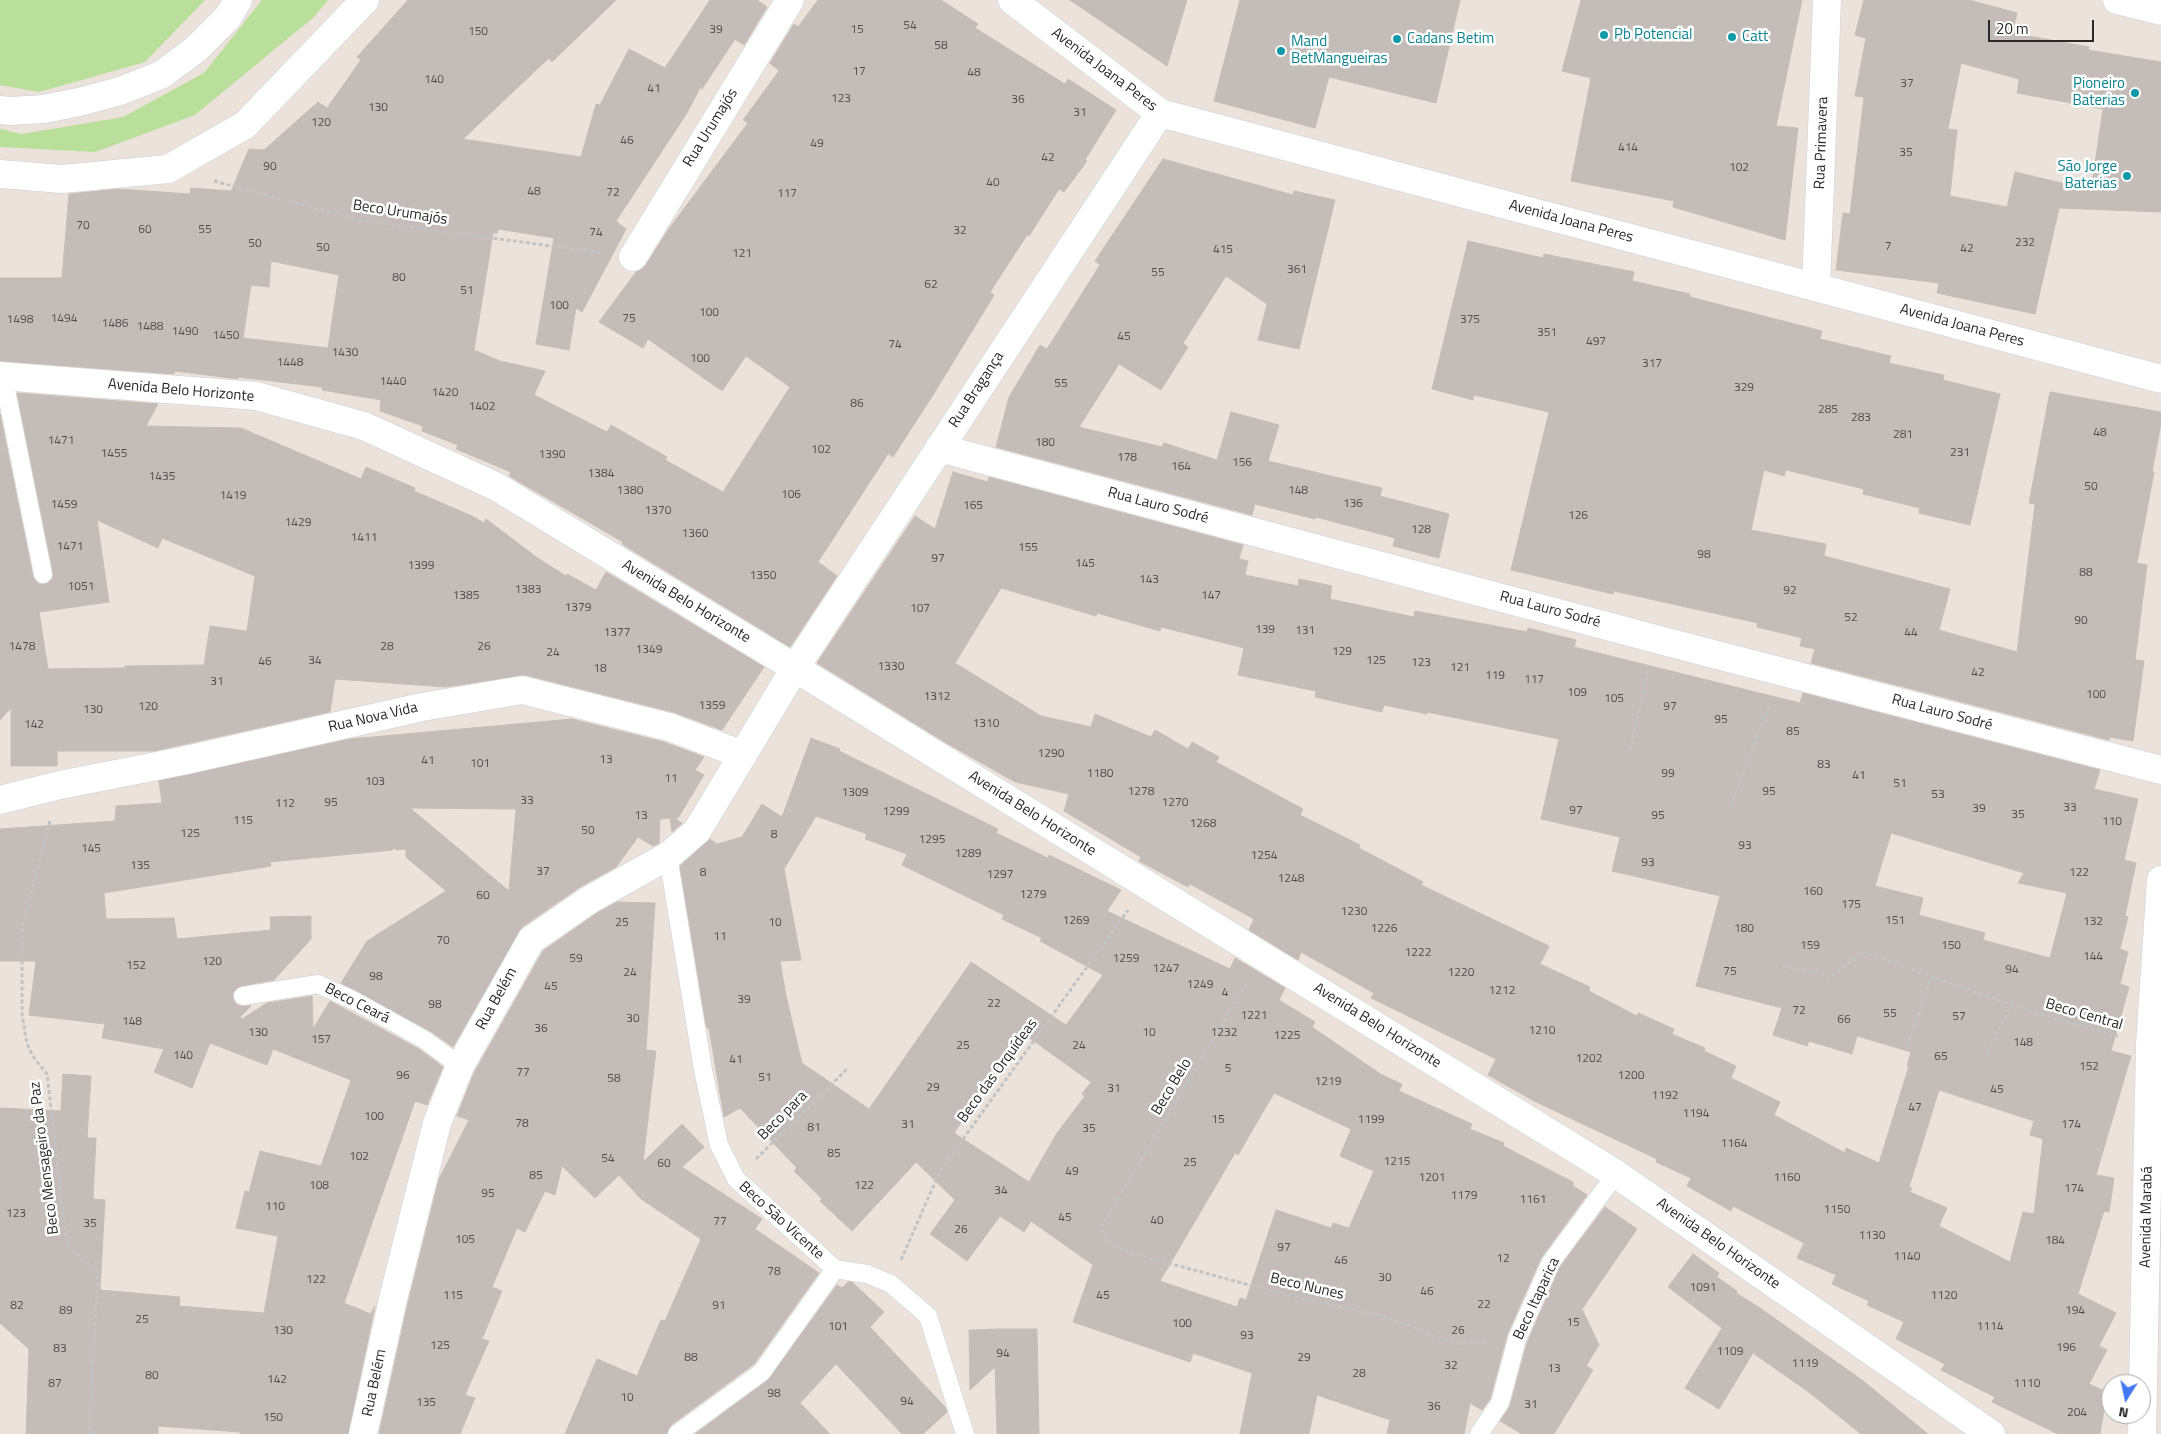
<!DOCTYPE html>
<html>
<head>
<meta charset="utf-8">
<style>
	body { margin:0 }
	#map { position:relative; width:2161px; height:1434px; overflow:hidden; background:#ebe2db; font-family:"Titillium Web",sans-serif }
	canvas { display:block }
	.north { position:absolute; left:2101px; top:1374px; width:50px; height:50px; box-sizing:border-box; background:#fff; border:1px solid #a9a9a9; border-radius:50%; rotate:190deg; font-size:14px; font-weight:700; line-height:20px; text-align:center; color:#292929 }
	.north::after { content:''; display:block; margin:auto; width:18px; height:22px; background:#4279f1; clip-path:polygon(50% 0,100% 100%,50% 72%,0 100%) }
	.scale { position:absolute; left:1988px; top:20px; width:106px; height:22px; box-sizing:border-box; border:2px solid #292929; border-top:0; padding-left:6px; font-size:15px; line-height:18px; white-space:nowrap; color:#292929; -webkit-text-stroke:4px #fff; paint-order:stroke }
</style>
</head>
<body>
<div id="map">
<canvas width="2161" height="1434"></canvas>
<div class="north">N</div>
<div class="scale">20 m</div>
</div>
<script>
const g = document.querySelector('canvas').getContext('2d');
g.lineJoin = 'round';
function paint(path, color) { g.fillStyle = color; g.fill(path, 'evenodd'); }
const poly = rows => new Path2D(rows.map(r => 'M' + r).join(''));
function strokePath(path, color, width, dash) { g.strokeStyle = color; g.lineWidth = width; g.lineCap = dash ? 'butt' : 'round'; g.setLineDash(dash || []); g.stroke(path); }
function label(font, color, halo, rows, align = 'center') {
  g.font = font + ' "Titillium Web",sans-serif'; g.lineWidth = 5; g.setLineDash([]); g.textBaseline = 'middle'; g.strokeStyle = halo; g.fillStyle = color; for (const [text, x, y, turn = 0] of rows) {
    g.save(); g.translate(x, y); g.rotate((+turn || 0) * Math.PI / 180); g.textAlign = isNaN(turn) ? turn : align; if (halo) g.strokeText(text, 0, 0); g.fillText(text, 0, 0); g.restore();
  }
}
paint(poly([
	[0,0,205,0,145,62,39,92,0,85],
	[262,0,328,0,314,17,195,115,95,152,0,147,0,129,22,134,123,117,204,73]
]), '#badf9a');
const building = poly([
	[408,0,616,0,552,62,549,58,463,139,581,157,596,104,600,105,629,49,665,68,710,0,757,0,767,7,744,45,735,39,702,89,700,88,687,113,616,221,626,229,582,312,576,308,569,350,536,344,554,238,498,229,497,233,493,233,474,350,500,361,545,371,534,395,607,432,611,425,667,457,665,460,723,492,790,387,746,356,722,391,648,339,643,348,599,322,636,272,646,265,668,230,748,123,743,120,779,71,770,63,794,24,798,27,818,0,941,0,978,24,975,28,1065,84,1068,79,1116,110,1085,160,1087,161,1064,192,1059,189,1029,236,1027,235,990,292,994,295,933,395,893,457,888,454,818,562,837,576,790,647,622,544,623,542,509,476,511,472,456,449,458,445,422,431,423,426,380,411,381,400,322,390,322,387,238,377,238,379,175,371,174,374,0,361,0,278,62,278,69,194,119,189,190,194,191,188,231,191,249,149,264,150,318,102,327,108,361,60,357,57,408,0],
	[271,261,339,275,328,348,243,338,251,285,269,287,271,261],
	[1070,0,1187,0,1167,66,1070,0],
	[1240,0,1460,0,1436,103,1329,77,1315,128,1214,101,1240,0],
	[1581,0,1802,0,1776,126,1798,128,1785,240,1673,207,1674,201,1571,181,1591,78,1562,71,1581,0],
	[1864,0,1969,0,2017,13,2012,33,2089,47,2088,50,2161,62,2161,212,2059,208,2035,314,1937,293,1939,283,1836,270,1843,213,1850,214,1864,97,1855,96,1866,38,1855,35,1864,0],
	[1961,63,2019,79,2017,93,2103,109,2091,190,2015,172,2007,207,1950,196,1957,130,1948,129,1961,63],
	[1163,159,1293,195,1294,191,1335,200,1299,349,1258,340,1267,304,1226,276,1183,343,1188,347,1161,390,1119,364,1079,427,1162,447,1164,443,1217,460,1231,412,1279,425,1268,461,1382,488,1380,496,1449,514,1439,558,1393,546,1395,538,1316,517,1315,519,1255,504,1252,515,996,447,1009,397,1040,345,1047,349,1100,265,1095,261,1163,159],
	[1468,241,1543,258,1544,254,1634,272,1632,281,1690,294,1690,297,1822,331,1820,339,1891,356,1889,363,1944,375,1943,380,2000,394,1970,525,1919,513,1920,508,1863,494,1864,489,1786,470,1784,476,1764,470,1751,530,1826,544,1824,556,1950,589,1939,630,2017,652,2035,504,2029,503,2050,392,2161,412,2161,423,2152,472,2154,472,2137,563,2147,565,2135,660,2144,661,2133,741,2110,737,2109,740,1811,663,1815,649,1800,646,1802,638,1757,627,1758,623,1614,591,1613,594,1511,570,1549,412,1474,395,1473,400,1432,389,1468,241],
	[17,393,158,404,146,426,241,428,361,479,366,467,415,488,414,491,472,516,484,523,486,519,539,559,566,576,567,574,596,590,606,572,764,667,722,730,673,712,525,675,446,687,335,679,330,712,154,751,57,751,57,766,11,766,11,708,0,720,0,414,33,577,39,584,46,584,53,578,53,572,17,393],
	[97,520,158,548,162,538,255,576,247,631,210,626,204,665,125,666,125,668,48,669,39,612,109,602,97,520],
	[953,472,988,482,989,477,1243,545,1239,559,1248,561,1245,575,1298,586,1299,579,1332,586,1330,599,1414,617,1415,611,1527,632,1528,628,1576,640,1574,647,1800,703,1803,693,2100,770,2094,789,2138,799,2124,860,2136,863,2125,916,2128,917,2120,949,2128,952,2120,984,2129,987,2111,1051,2131,1056,2096,1175,2114,1178,2109,1212,2104,1211,2078,1294,2116,1313,2099,1346,2107,1350,2089,1384,2107,1392,2100,1434,2058,1434,1992,1402,1995,1397,1941,1370,1945,1364,1896,1339,1904,1322,1867,1305,1869,1301,1832,1284,1836,1275,1797,1258,1804,1243,1733,1206,1731,1211,1687,1186,1691,1178,1656,1162,1657,1159,1534,1101,1488,1075,1496,1059,1371,998,1374,993,1301,952,1298,960,1249,930,1254,919,1190,884,1188,887,1139,861,1141,857,1064,811,1069,794,1015,782,943,741,817,663,915,516,935,529,953,472],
	[1001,588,1096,616,1097,613,1160,631,1161,627,1244,648,1238,675,1316,691,1315,697,1382,712,1384,705,1427,714,1427,712,1559,739,1541,819,1620,837,1612,871,1720,896,1696,986,1782,1008,1773,1035,1807,1046,1809,1041,1852,1054,1857,1036,1911,1052,1907,1066,1909,1066,1879,1163,1846,1148,1845,1153,1774,1115,1780,1102,1731,1078,1736,1066,1704,1051,1705,1048,1672,1034,1674,1029,1638,1013,1637,1016,1589,991,1590,987,1540,964,1549,946,1421,885,1423,882,1359,848,1360,845,1300,815,1303,809,1216,762,1219,757,1192,742,1188,749,1155,730,1151,737,1095,714,1091,727,1041,716,955,663,1001,588],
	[1891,833,2024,873,2018,883,2067,893,2050,958,1983,940,1985,933,1919,915,1923,898,1875,886,1891,833],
	[1939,1090,2034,1121,2030,1135,2043,1139,2034,1214,2023,1212,2010,1262,1939,1226,1947,1208,1910,1192,1912,1188,1909,1187,1939,1090],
	[572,719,664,742,704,757,695,770,704,775,678,818,674,818,682,823,672,832,670,818,660,819,659,843,653,846,638,837,616,867,580,887,522,927,453,1047,430,1031,341,983,367,941,446,891,406,857,406,849,397,850,394,848,392,850,270,862,271,866,104,893,106,919,174,918,177,939,271,930,270,917,311,916,311,939,274,980,241,986,233,992,233,998,235,1003,240,1006,251,1006,240,1017,242,1019,267,1003,312,996,313,1029,330,1001,419,1049,443,1067,427,1105,415,1101,344,1303,371,1314,375,1306,348,1434,240,1434,240,1432,158,1426,158,1434,26,1434,29,1349,0,1323,0,1108,61,1111,63,1074,91,1076,87,1138,96,1138,93,1199,105,1200,100,1290,180,1297,179,1306,264,1313,278,1236,236,1228,245,1191,249,1192,260,1151,321,1166,351,1080,273,1049,267,1065,210,1043,192,1088,154,1072,164,1049,102,1038,105,1024,29,1015,36,961,0,961,0,829,115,821,116,806,162,803,159,781,350,739,572,719],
	[410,808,516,809,509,891,410,808],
	[811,738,840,749,839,751,998,829,996,833,1048,858,1049,855,1121,890,1107,911,1230,969,1235,958,1285,988,1279,1000,1315,1022,1312,1027,1382,1075,1402,1084,1399,1091,1472,1124,1470,1129,1504,1143,1503,1146,1573,1182,1573,1186,1587,1195,1541,1258,1507,1335,1490,1399,1482,1410,1470,1403,1464,1434,1387,1434,1390,1420,1317,1395,1309,1434,1240,1434,1252,1373,1193,1353,1190,1362,1073,1322,1093,1265,1031,1221,1024,1232,1000,1216,967,1261,930,1234,955,1200,916,1162,852,1231,820,1201,822,1199,794,1171,797,1168,740,1108,724,1117,709,1028,707,1028,706,1025,680,866,710,839,717,844,742,837,762,804,782,817,811,738],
	[816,816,867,834,865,839,907,854,902,865,1004,915,1002,919,1042,938,1040,941,1103,975,1066,1025,971,962,869,1109,802,1063,786,996,780,961,801,960,784,869,816,816],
	[1024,1034,1091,1082,1082,1094,1085,1096,1057,1133,1029,1182,954,1133,1014,1044,1016,1045,1024,1034],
	[1274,1093,1351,1129,1340,1156,1374,1171,1349,1228,1333,1223,1331,1228,1276,1210,1246,1300,1240,1298,1237,1307,1160,1281,1235,1153,1238,1155,1274,1093],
	[617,902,655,903,646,1050,656,1051,643,1162,682,1124,704,1147,682,1167,762,1219,755,1229,819,1273,754,1364,671,1425,667,1434,565,1434,597,1359,637,1376,661,1320,665,1321,701,1239,641,1199,619,1175,595,1198,562,1166,555,1195,545,1191,525,1232,517,1228,492,1287,502,1291,482,1339,489,1341,465,1395,475,1398,460,1434,379,1434,408,1303,439,1179,469,1120,457,1116,474,1073,543,951,597,913,617,902],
	[1605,1207,1637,1229,1582,1309,1599,1345,1586,1366,1593,1370,1554,1434,1522,1434,1500,1421,1510,1406,1527,1343,1560,1267,1605,1207],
	[1693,1254,1719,1273,1717,1277,1737,1291,1736,1293,1757,1306,1862,1380,1928,1434,1861,1434,1810,1393,1753,1353,1719,1409,1685,1388,1722,1328,1668,1287,1693,1254],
	[848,1282,852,1282,884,1312,870,1327,945,1407,947,1412,923,1434,902,1434,836,1364,800,1403,830,1434,695,1434,768,1380,837,1285,842,1288,848,1282],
	[999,1329,1037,1329,1039,1434,997,1434,995,1367,970,1390,969,1330,999,1329]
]);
paint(building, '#c3bcb8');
strokePath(building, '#c6beb5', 1);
const lane = poly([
	[3,375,43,574],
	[668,856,703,1070,719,1145,736,1179,835,1269,867,1274,891,1284,928,1316,965,1434],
	[243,996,318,984,355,1001,425,1040,460,1066],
	[677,1434,762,1372,835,1269],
	[1479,1434,1500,1403,1517,1339,1551,1262,1616,1174]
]);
const street = poly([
	[1012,0,1160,113,2161,379],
	[633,257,790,0],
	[1816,287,1827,0],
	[939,448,1667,642,2161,770],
	[0,800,60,785,182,761,422,707,522,690,669,727,743,755],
	[363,1434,393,1299,437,1123,460,1066,531,940,589,900,668,856,697,831,795,668,1160,113],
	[2142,1434,2150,1045,2161,880]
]);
const secondary = poly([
	[2117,0,2161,11],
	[0,110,10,111,44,109,79,102,120,91,161,75,196,49,228,17,238,0],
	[0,174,62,179,168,169,245,125,365,0],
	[0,376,256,396,364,426,497,487,795,668,1616,1174,1991,1434]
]);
strokePath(lane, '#cacfda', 19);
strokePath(street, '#cacfda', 29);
strokePath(secondary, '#cacfda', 29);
strokePath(poly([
	[214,181,359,220,603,253],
	[1630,751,1648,671],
	[1731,806,1770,703],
	[50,821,22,928,22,1014,27,1044,34,1058,47,1074,67,1246,98,1271,89,1434],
	[1782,966,1832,977,1862,952,2035,1013,2118,1036],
	[1246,984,1100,1229,1111,1243,1127,1252,1279,1293,1387,1317,1434,1336,1459,1344,1489,1341],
	[1907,1046,1932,976],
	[1987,1053,2012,1004],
	[756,1159,847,1069],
	[901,1260,940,1171,1128,910]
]), '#c3c3c3', 3, [4, 2.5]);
strokePath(lane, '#fff', 18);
strokePath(street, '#fff', 28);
strokePath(secondary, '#fff', 28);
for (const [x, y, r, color] of [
	[1604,35,5,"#0f9aa8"],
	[1732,37,5,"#0f9aa8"],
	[1397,39,5,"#0f9aa8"],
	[1281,51,5,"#0f9aa8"],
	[2135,93,5,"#0f9aa8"],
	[2127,176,5,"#0f9aa8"]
]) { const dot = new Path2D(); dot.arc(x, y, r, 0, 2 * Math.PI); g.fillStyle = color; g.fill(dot); strokePath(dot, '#fff', 2); }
label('12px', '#504e4d', null, [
	["54",910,26],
	["39",716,30],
	["15",857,30],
	["150",478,32],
	["58",941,46],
	["17",859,72],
	["48",974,73],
	["140",434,80],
	["37",1907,84],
	["41",654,89],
	["123",841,99],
	["36",1018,100],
	["130",378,108],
	["31",1080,113],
	["120",321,123],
	["46",627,141],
	["49",817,144],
	["414",1628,148],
	["35",1906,153],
	["42",1048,158],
	["90",270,167],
	["102",1739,168],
	["40",993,183],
	["48",534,192],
	["72",613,193],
	["117",787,194],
	["70",83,226],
	["60",145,230],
	["55",205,230],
	["32",960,231],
	["74",596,233],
	["232",2025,243],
	["50",255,244],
	["7",1888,247],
	["50",323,248],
	["42",1967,249],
	["415",1223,250],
	["121",742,254],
	["361",1297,270],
	["55",1158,273],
	["80",399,278],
	["62",931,285],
	["51",467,291],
	["100",559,306],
	["100",709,313],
	["1494",64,319],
	["75",629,319],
	["1498",20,320],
	["375",1470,320],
	["1486",115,324],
	["1488",150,327],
	["1490",185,332],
	["351",1547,333],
	["1450",226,336],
	["45",1124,337],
	["497",1596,342],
	["74",895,345],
	["1430",345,353],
	["100",700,359],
	["1448",290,363],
	["317",1652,364],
	["1440",393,382],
	["55",1061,384],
	["329",1744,388],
	["1420",445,393],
	["86",857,404],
	["1402",482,407],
	["285",1828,410],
	["283",1861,418],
	["48",2100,433],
	["281",1903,435],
	["1471",61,441],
	["180",1045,443],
	["102",821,450],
	["231",1960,453],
	["1455",114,454],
	["1390",552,455],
	["178",1127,458],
	["156",1242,463],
	["164",1181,467],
	["1384",601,474],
	["1435",162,477],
	["50",2091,487],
	["1380",630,491],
	["148",1298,491],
	["106",791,495],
	["1419",233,496],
	["136",1353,504],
	["1459",64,505],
	["165",973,506],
	["1370",658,511],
	["126",1578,516],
	["1429",298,523],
	["128",1421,530],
	["1360",695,534],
	["1411",364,538],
	["1471",70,547],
	["155",1028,548],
	["98",1704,555],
	["97",938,559],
	["145",1085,564],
	["1399",421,566],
	["88",2086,573],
	["1350",763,576],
	["143",1149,580],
	["1051",81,587],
	["1383",528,590],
	["92",1790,591],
	["1385",466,596],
	["147",1211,596],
	["1379",578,608],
	["107",920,609],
	["52",1851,618],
	["90",2081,621],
	["139",1265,630],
	["131",1305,631],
	["1377",617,633],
	["44",1911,633],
	["1478",22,647],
	["28",387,647],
	["26",484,647],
	["1349",649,650],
	["129",1342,652],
	["24",553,653],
	["34",315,661],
	["125",1376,661],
	["46",265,662],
	["123",1421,663],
	["1330",891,667],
	["121",1460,668],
	["18",600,669],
	["42",1978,673],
	["119",1495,676],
	["117",1534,680],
	["31",217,682],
	["109",1577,693],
	["100",2096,695],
	["1312",937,697],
	["105",1614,699],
	["1359",712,706],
	["120",148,707],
	["97",1670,707],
	["130",93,710],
	["95",1721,720],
	["1310",986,724],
	["142",34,725],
	["85",1793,732],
	["1290",1051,754],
	["13",606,760],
	["41",428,761],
	["101",480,764],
	["83",1824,765],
	["1180",1100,774],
	["99",1668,774],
	["41",1859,776],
	["11",671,779],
	["103",375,782],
	["51",1900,784],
	["1278",1141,792],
	["95",1769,792],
	["1309",855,793],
	["53",1938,795],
	["33",527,801],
	["95",331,803],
	["1270",1175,803],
	["112",285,804],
	["33",2070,808],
	["39",1979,809],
	["97",1576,811],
	["1299",896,812],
	["35",2018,815],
	["13",641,816],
	["95",1658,816],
	["115",243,821],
	["110",2112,822],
	["1268",1203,824],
	["50",588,831],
	["125",190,834],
	["8",774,835],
	["1295",932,840],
	["93",1745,846],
	["145",91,849],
	["1289",968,854],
	["1254",1264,856],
	["93",1648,863],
	["135",140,866],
	["37",543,872],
	["8",703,873],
	["122",2079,873],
	["1297",1000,875],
	["1248",1291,879],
	["160",1813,892],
	["1279",1033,895],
	["60",483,896],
	["175",1851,905],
	["1230",1354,912],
	["1269",1076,921],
	["151",1895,921],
	["132",2093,922],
	["25",622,923],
	["10",775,923],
	["1226",1384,929],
	["180",1744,929],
	["11",720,937],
	["70",443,941],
	["159",1810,946],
	["150",1951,946],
	["1222",1418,953],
	["144",2093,957],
	["59",576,959],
	["1259",1126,959],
	["120",212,962],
	["152",136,966],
	["1247",1166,969],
	["94",2012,970],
	["75",1730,972],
	["24",630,973],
	["1220",1461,973],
	["98",376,977],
	["1249",1200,985],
	["45",551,987],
	["1212",1502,991],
	["4",1225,993],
	["39",744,1000],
	["22",994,1004],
	["98",435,1005],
	["72",1799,1011],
	["55",1890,1014],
	["1221",1254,1016],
	["57",1959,1017],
	["30",633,1019],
	["66",1844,1020],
	["148",132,1022],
	["36",541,1029],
	["1210",1542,1031],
	["130",258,1033],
	["10",1149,1033],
	["1232",1224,1033],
	["1225",1287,1036],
	["157",321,1040],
	["148",2023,1043],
	["25",963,1046],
	["24",1079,1046],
	["140",183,1056],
	["65",1941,1057],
	["1202",1589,1059],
	["41",736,1060],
	["152",2089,1067],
	["5",1228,1069],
	["77",523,1073],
	["96",403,1076],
	["1200",1631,1076],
	["51",765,1078],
	["58",614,1079],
	["1219",1328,1082],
	["29",933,1088],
	["31",1114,1089],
	["45",1997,1090],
	["1192",1665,1096],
	["47",1915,1108],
	["1194",1696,1114],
	["100",374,1117],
	["15",1218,1120],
	["1199",1371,1120],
	["78",522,1124],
	["31",908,1125],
	["174",2071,1125],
	["81",814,1128],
	["35",1089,1129],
	["1164",1734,1144],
	["85",834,1154],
	["102",359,1157],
	["54",608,1159],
	["1215",1397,1162],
	["25",1190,1163],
	["60",664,1164],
	["49",1072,1172],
	["85",536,1176],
	["1201",1432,1178],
	["1160",1787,1178],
	["108",319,1186],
	["122",864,1186],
	["174",2074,1189],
	["34",1001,1191],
	["95",488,1194],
	["1179",1464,1196],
	["1161",1533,1200],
	["110",275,1207],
	["1150",1837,1210],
	["123",16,1214],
	["45",1065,1218],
	["40",1157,1221],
	["77",720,1222],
	["35",90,1224],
	["26",961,1230],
	["1130",1872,1236],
	["105",465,1240],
	["184",2055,1241],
	["97",1284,1248],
	["1140",1907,1257],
	["12",1503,1259],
	["46",1341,1261],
	["78",774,1272],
	["30",1385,1278],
	["122",316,1280],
	["1091",1703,1288],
	["46",1427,1292],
	["115",453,1296],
	["45",1103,1296],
	["1120",1944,1296],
	["22",1484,1305],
	["82",17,1306],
	["91",719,1306],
	["89",66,1311],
	["194",2075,1311],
	["25",142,1320],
	["15",1573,1323],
	["100",1182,1324],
	["101",838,1327],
	["1114",1990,1327],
	["130",283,1331],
	["26",1458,1331],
	["93",1247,1336],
	["125",440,1346],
	["196",2066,1348],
	["83",60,1349],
	["1109",1730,1352],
	["94",1003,1354],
	["88",691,1358],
	["29",1304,1358],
	["1119",1805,1364],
	["32",1451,1366],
	["13",1554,1369],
	["28",1359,1374],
	["80",152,1376],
	["142",277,1380],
	["87",55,1384],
	["1110",2027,1384],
	["98",774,1394],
	["10",627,1398],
	["94",907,1402],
	["135",426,1403],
	["31",1531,1405],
	["36",1434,1407],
	["204",2077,1413],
	["150",273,1418]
]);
label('15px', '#0d838f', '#fff', [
	["Pb Potencial",1614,35],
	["Catt",1742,37],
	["Cadans Betim",1407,39],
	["Mand",1291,42],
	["BetMangueiras",1291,59],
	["Pioneiro",2125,84,"right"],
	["Baterias",2125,101,"right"],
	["São Jorge",2117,167,"right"],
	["Baterias",2117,184,"right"]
], 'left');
label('15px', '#292929', '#fff', [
	["Avenida Joana Peres",1104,70,37],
	["Rua Urumajós",711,128,-58],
	["Rua Primavera",1822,143,-88],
	["Beco Urumajós",400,213,9],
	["Avenida Joana Peres",1571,222,15],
	["Avenida Joana Peres",1962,326,15],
	["Rua Bragança",977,390,-57],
	["Avenida Belo Horizonte",181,391,5],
	["Rua Lauro Sodré",1158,506,15],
	["Avenida Belo Horizonte",686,602,31],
	["Rua Lauro Sodré",1550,610,15],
	["Rua Lauro Sodré",1942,713,15],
	["Rua Nova Vida",373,718,-13],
	["Avenida Belo Horizonte",1032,814,32],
	["Rua Belém",497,999,-61],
	["Beco Ceará",357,1004,27],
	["Beco Central",2084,1015,16],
	["Avenida Belo Horizonte",1377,1026,32],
	["Beco das Orquídeas",998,1071,-54],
	["Beco Belo",1172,1087,-59],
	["Beco para",783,1116,-45],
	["Beco Mensageiro da Paz",45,1158,-97],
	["Avenida Marabá",2147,1217,-89],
	["Beco São Vicente",781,1221,42],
	["Avenida Belo Horizonte",1718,1244,35],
	["Beco Nunes",1307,1287,13],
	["Beco Itaparica",1537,1299,-65],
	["Rua Belém",375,1383,-78]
]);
</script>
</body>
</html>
